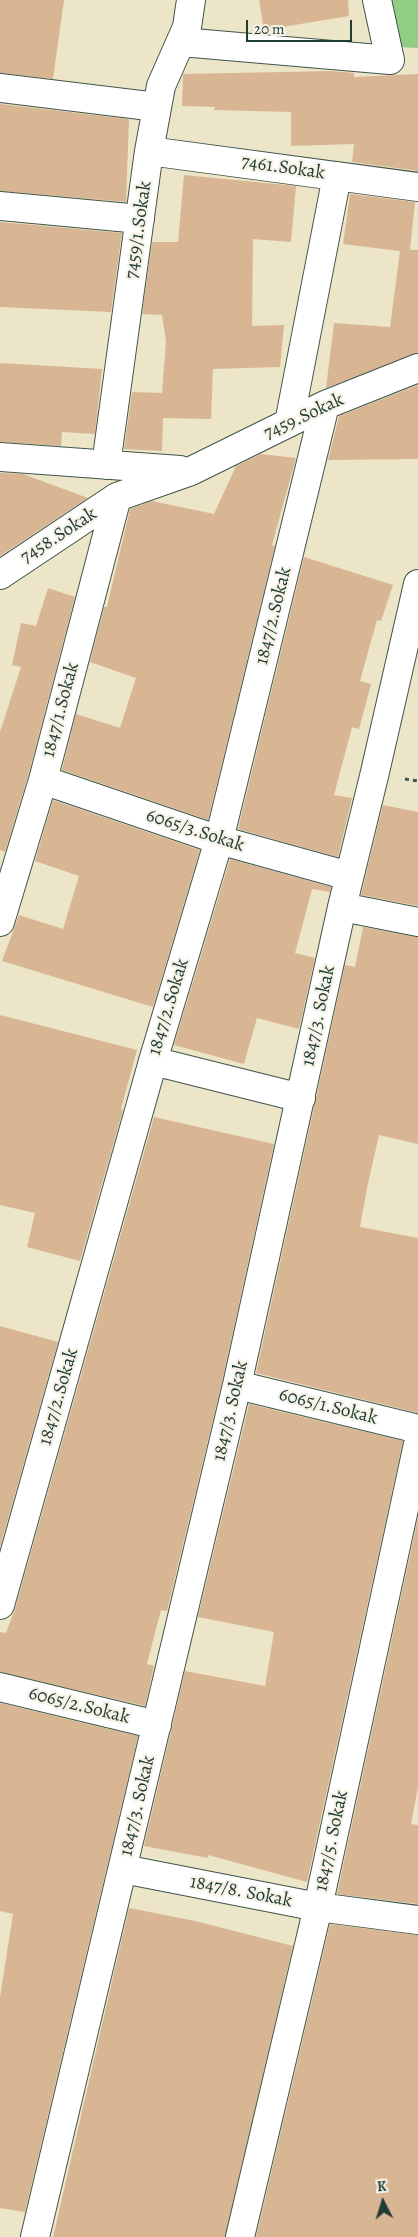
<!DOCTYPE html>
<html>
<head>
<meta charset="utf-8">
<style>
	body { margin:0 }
	#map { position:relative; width:418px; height:2237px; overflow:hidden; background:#ece5c8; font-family:Alegreya,serif }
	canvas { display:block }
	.north { position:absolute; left:358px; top:2177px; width:50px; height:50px; -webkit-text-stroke:4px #f7f3e8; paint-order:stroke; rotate:355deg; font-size:14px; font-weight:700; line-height:20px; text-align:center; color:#1f3d34 }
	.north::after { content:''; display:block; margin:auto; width:18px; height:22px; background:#1f3d34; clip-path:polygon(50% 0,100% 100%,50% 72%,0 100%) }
	.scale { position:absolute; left:246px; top:20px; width:106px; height:22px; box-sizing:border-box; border:2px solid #1f3d34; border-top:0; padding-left:6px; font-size:15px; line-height:18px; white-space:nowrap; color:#1f3d34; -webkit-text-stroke:4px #f7f3e8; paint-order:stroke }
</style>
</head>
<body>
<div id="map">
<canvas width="418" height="2237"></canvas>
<div class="north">K</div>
<div class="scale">20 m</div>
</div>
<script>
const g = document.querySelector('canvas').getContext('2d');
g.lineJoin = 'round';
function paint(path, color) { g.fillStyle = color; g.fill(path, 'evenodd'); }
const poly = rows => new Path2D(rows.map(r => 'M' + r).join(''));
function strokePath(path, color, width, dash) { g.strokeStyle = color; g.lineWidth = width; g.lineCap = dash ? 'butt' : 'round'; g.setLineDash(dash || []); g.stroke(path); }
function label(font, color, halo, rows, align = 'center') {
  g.font = font + ' Alegreya,serif'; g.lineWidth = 4.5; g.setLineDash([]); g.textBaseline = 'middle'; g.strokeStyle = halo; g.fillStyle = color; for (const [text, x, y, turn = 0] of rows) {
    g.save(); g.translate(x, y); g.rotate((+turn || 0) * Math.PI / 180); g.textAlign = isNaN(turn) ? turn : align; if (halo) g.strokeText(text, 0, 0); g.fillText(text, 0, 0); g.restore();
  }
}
paint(poly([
	[368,0,418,0,418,48,378,46]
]), '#91ce83');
paint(poly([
	[0,0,64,0,53,79,0,73],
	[259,0,348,0,349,16,264,30],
	[332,71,354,73,354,77,418,74,418,171,352,162,354,144,291,146,291,112,214,110,215,107,182,106,183,74],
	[0,104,129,119,126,202,0,191],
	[184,175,296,186,291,242,253,239,252,326,284,325,280,367,213,369,211,419,163,418,162,451,124,449,132,392,162,393,166,341,162,315,142,314,152,242,178,242],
	[350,194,415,202,410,250,418,250,418,353,326,388,334,323,390,327,400,251,343,244],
	[0,222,122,233,111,312,0,307],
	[0,363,102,369,95,434,62,432,61,446,0,442],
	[418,385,418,459,328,460,339,416],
	[261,454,296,458,272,545,275,546,208,820,62,770,76,714,120,728,136,678,90,662,104,607,107,607,130,509,152,501,214,514,236,466],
	[0,473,23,474,88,498,0,556],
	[304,557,393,585,381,621,377,620,360,681,371,684,359,729,352,727,334,795,352,798,338,857,238,829],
	[48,588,75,597,28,776,5,852,0,850,0,732,21,667,12,665,21,623,36,626],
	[53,800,200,850,153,1007,2,961,19,915,63,929,79,876,35,861],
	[383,805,418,812,418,906,361,895],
	[230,859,331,887,330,892,312,889,295,953,315,958,299,1029,257,1018,244,1064,174,1045],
	[363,927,418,937,418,1144,379,1135,367,1188,360,1227,418,1238,418,1413,256,1373,345,965,355,967],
	[0,1015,137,1050,121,1109,123,1110,80,1261,27,1247,35,1213,0,1205],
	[154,1117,274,1144,222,1382,167,1611,161,1610,147,1664,154,1666,145,1706,0,1672,0,1632,6,1633,15,1609],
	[0,1326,58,1342,0,1547],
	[249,1404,403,1441,307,1882,208,1855,208,1858,144,1846,185,1671,265,1686,274,1632,198,1617],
	[418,1518,418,1787,411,1824,418,1825,418,1904,337,1894],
	[0,1703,138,1736,25,2212,0,2208,0,1997,13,1914,0,1911],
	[129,1908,195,1921,293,1946,225,2237,53,2237],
	[330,1924,418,1935,418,2237,256,2237]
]), '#d8b694');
const minor = poly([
	[181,42,390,60,377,0],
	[0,88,157,107],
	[149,151,418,187],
	[0,206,140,219],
	[289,423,337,176],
	[0,457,180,470],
	[106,465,149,151,161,86,187,27,191,0],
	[0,575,117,497,191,471,325,405,418,368],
	[43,780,219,840,349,876],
	[342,907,418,922],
	[0,922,43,780,117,497],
	[153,1061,301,1098],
	[237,1385,418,1429],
	[0,1605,153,1061,219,840,325,405],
	[0,1687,157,1725],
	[123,1869,318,1907,418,1920],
	[35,2237,237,1385,342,907,375,772,418,584],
	[240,2237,318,1907,418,1444]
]);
strokePath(minor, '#3e564a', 30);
strokePath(poly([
	[405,779,418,781]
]), '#3e564a', 3, [4, 4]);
strokePath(minor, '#fff', 28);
label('19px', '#1f3d34', '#f7f3e8', [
	["7461.Sokak",283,168,8],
	["7459/1.Sokak",139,230,-82],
	["7459.Sokak",304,417,-25],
	["7458.Sokak",59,536,-33],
	["1847/2.Sokak",274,616,-76],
	["1847/1.Sokak",61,710,-75],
	["6065/3.Sokak",195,831,18],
	["1847/2.Sokak",169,1007,-73],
	["1847/3. Sokak",319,1016,-78],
	["1847/2.Sokak",59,1397,-74],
	["6065/1.Sokak",328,1407,14],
	["1847/3. Sokak",231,1411,-77],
	["6065/2.Sokak",79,1706,14],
	["1847/3. Sokak",138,1806,-77],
	["1847/5. Sokak",332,1841,-78],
	["1847/8. Sokak",241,1892,11]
]);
</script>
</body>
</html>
